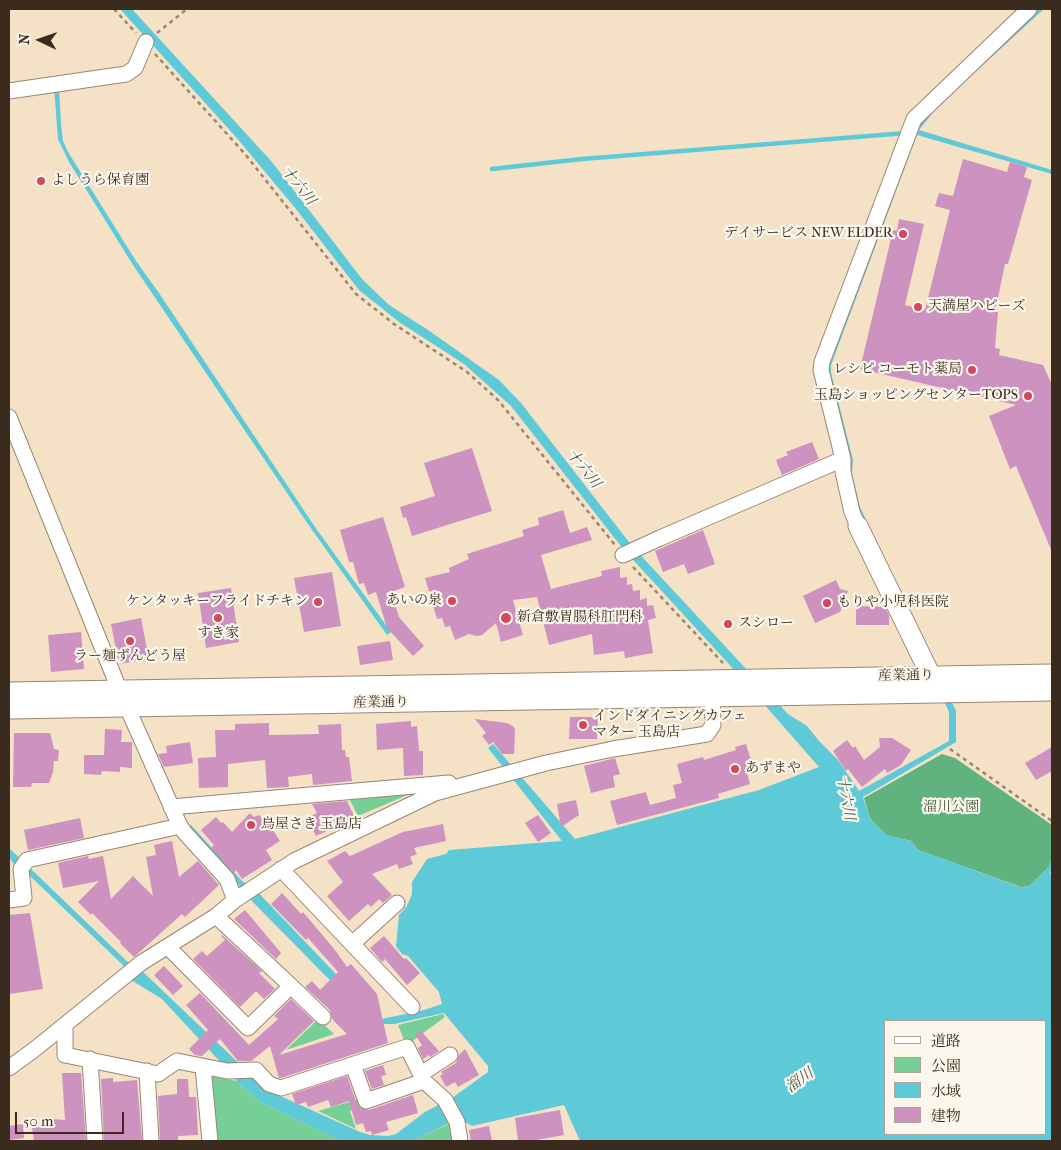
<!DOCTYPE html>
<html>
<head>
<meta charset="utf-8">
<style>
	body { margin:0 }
	#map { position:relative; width:1061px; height:1150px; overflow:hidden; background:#f4e1c6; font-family:"IM FELL French Canon","Noto Serif JP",serif }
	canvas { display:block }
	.frame { position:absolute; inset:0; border:10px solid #3b2a1e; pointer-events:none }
	.legend { position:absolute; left:884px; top:1020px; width:162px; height:115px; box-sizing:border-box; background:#fbf7ec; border:1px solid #aea59a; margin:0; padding:6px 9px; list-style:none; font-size:15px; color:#3b2a1e }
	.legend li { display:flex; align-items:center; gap:10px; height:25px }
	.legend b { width:25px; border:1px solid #aea59a }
	.north { position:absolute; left:15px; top:15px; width:50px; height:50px; -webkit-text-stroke:4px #fbf7ec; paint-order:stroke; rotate:273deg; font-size:14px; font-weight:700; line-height:20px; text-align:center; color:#3b2a1e }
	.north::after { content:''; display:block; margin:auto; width:18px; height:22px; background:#3b2a1e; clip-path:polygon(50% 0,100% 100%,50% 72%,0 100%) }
	.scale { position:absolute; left:15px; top:1112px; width:109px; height:22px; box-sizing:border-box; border:2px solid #3b2a1e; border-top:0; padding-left:6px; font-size:15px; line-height:18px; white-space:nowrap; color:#3b2a1e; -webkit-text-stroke:4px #fbf7ec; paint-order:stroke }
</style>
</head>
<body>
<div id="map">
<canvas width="1061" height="1150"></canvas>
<div class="frame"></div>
<ul class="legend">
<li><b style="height:6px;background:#fff"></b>道路</li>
<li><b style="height:14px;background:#76cf96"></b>公園</li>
<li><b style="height:14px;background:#5ec9d7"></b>水域</li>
<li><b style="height:14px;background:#cd92c0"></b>建物</li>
</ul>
<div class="north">N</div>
<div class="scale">50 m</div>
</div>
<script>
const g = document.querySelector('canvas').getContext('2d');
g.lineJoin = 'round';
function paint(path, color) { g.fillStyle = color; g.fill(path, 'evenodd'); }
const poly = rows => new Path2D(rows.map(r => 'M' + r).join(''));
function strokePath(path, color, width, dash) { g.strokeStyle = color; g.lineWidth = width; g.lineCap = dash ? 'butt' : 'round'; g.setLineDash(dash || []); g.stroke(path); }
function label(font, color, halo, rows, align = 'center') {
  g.font = font + ' "IM FELL French Canon","Noto Serif JP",serif'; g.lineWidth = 4.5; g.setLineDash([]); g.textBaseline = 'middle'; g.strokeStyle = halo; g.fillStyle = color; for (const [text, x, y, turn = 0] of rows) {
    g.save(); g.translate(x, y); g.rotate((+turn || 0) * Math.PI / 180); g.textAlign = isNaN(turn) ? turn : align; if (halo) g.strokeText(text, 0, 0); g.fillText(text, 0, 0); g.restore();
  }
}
paint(poly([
	[419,790,358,816,349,798],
	[443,1014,445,1017,411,1042,405,1042,398,1025],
	[318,1019,334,1034,286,1050],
	[210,1076,236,1081,262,1103,342,1141,215,1141],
	[359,1099,362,1107,350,1111,356,1129,318,1111],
	[451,1123,452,1126,451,1138,453,1141,412,1141]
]), '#76cf96');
paint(poly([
	[942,754,955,758,1052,825,1052,858,1049,867,1029,886,1021,887,918,850,911,841,886,835,870,818,864,798]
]), '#60b27f');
paint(poly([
	[120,9,132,9,272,162,362,279,389,305,428,330,499,380,521,403,632,546,788,714,807,726,819,741,838,760,859,791,949,741,949,712,855,508,825,366,918,122,1035,9,1044,9,939,105,919,130,1052,170,1052,174,917,135,831,365,831,373,853,460,852,473,860,507,956,711,956,742,863,797,870,818,886,835,911,841,918,850,1020,887,1029,886,1049,867,1052,858,1052,869,1050,873,1052,875,1052,1141,580,1141,564,1105,472,1126,465,1122,462,1117,412,1141,342,1141,262,1103,236,1081,236,1079,162,999,128,978,128,970,28,874,13,863,9,857,9,848,133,967,140,969,267,1090,360,1132,370,1135,388,1136,396,1134,425,1112,452,1098,488,1072,488,1066,444,1013,394,1024,376,1024,369,1020,247,896,239,885,189,833,188,827,191,825,243,882,252,886,376,1016,382,1019,424,1010,442,1004,439,992,408,956,402,954,396,946,399,915,407,906,412,894,412,882,427,859,446,854,449,850,562,841,488,748,493,744,575,839,759,790,819,767,727,662,624,550,511,406,464,364,399,322,359,290,296,209,236,137],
	[885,1021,1045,1021,1045,1134,885,1134],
	[54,87,59,87,61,124,63,141,68,152,136,261,159,293,315,527,391,632,387,635,310,527,133,265,69,162,58,139]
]), '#5ec9d7');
strokePath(poly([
	[492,169,582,159,906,133]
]), '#5ec9d7', 4.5);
paint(poly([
	[963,159,1007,172,1010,162,1027,167,1024,177,1032,180,1008,264,1005,264,995,312,998,312,995,348,1000,349,999,355,1043,365,1052,385,1052,552,1016,466,1010,469,989,416,1016,405,860,369,893,230,897,231,899,219,924,224,905,305,925,310,950,210,935,206,939,193,953,196],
	[812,442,819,459,782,475,776,460,788,455,786,452],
	[472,448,492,511,412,536,406,517,403,518,400,507,435,496,424,463],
	[563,510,570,533,587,527,592,540,541,555,551,589,602,576,601,571,620,567,620,578,627,577,627,585,632,584,633,591,640,590,640,600,647,598,647,606,653,605,656,618,648,620,653,653,625,658,624,651,594,655,592,634,549,645,537,597,513,600,523,635,501,642,496,623,482,635,477,636,469,634,455,640,450,626,445,627,442,618,437,619,425,578,450,572,449,568,469,559,467,554,524,536,522,530,539,525,538,518],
	[383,517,405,587,391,592,399,617,424,646,413,656,387,628,376,592,368,595,364,583,359,584,353,562,349,562,340,530],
	[703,530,715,564,688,574,684,564,663,572,655,551],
	[332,572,341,626,304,632,294,578],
	[836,580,840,589,848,591,840,612,815,623,803,596],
	[231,588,239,642,206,648,198,593],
	[856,606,885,607,889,615,889,625,856,625],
	[141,618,149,659,119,664,111,624],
	[81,632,84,669,51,672,48,635],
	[390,641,393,660,360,665,357,646],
	[570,717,598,717,597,739,569,739],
	[475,719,507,723,514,727,515,731,514,754,502,754,493,742,489,745,482,736,486,733],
	[411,721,411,727,417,726,419,751,423,751,423,775,404,776,403,748,377,750,376,724],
	[269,723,269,735,274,735,319,734,318,725,341,724,342,750,345,750,346,757,349,757,352,781,313,785,312,774,288,777,289,787,267,788,265,760,228,764,228,787,199,788,198,758,216,757,215,730,235,730,235,724],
	[105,729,122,730,121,742,132,742,132,768,120,767,120,772,102,771,101,775,84,774,84,755,104,755],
	[14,733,50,733,54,749,59,750,58,761,54,761,53,772,49,783,32,783,31,787,13,787],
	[879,738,892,738,911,750,901,765,887,773,885,769,862,787,848,769,846,771,833,751,847,740,853,748,855,746,864,760,880,747],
	[190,742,193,763,164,767,158,754,167,753,166,746],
	[746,744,753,767,746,769,750,784,718,794,719,798,617,825,610,801,646,792,650,805,676,798,673,785,682,783,677,764,703,757,704,760,736,750,735,747],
	[1052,747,1052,771,1036,780,1025,763],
	[615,758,620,774,613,776,615,787,591,793,584,766],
	[576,800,579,815,561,827,557,804],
	[347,801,355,818,316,836,307,818,317,813,312,804],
	[250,813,254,817,259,815,273,830,280,841,266,850,272,860,242,879,236,870,234,873,211,848,214,845,201,830,216,817,221,823,223,822,232,832],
	[538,815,551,833,538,842,525,823],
	[80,818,84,838,28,850,24,830],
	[443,824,446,841,414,848,417,854,410,857,413,864,399,869,397,864,372,874,392,895,383,903,379,899,371,907,368,904,349,921,327,896,343,882,327,861,345,851,350,856,403,832],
	[172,841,179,877,198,861,219,885,185,917,182,914,134,957,120,943,121,942,92,913,91,915,78,902,99,881,63,888,58,863,88,856,89,859,103,856,111,899,133,876,153,896,146,857,156,855,154,845],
	[282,893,301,914,303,912,335,950,347,967,351,964,377,994,388,1043,281,1078,279,1078,270,1046,251,1061,238,1061,220,1039,202,1056,195,1055,189,1049,208,1030,186,1005,200,993,249,1045,278,1019,274,1016,291,999,314,1021,279,1055,347,1034,332,1019,330,1010,305,987,312,981,320,990,338,972,308,938,306,940,271,904],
	[245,910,281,953,276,959,234,919],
	[30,913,43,989,9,994,9,915],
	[222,935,262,971,259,973,275,989,264,999,256,991,240,1007,193,959,202,951,207,956,225,940,221,936],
	[384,936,404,959,406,958,420,973,407,985,385,959,382,962,370,948],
	[164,966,183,986,173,995,154,975],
	[420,1030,439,1051,430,1057,429,1055,423,1059,418,1048,422,1045,415,1035],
	[465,1049,479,1075,458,1087,455,1082,446,1087,440,1076,443,1074,441,1072,456,1063,459,1055],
	[383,1065,386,1075,381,1076,384,1085,372,1089,365,1071],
	[62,1073,81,1073,86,1141,34,1141,32,1128,50,1126,50,1119,65,1120],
	[347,1076,357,1104,360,1108,369,1110,413,1095,418,1113,386,1122,389,1130,372,1135,371,1131,366,1132,363,1123,356,1125,349,1101,331,1107,328,1100,308,1107,306,1102,296,1105,292,1094],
	[113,1078,113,1082,137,1080,142,1141,104,1141,101,1079],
	[177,1079,188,1079,189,1097,196,1097,198,1135,178,1136,178,1141,160,1141,158,1096,177,1094],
	[560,1110,564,1135,536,1140,536,1141,518,1141,515,1118],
	[23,1124,24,1138,9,1140,9,1126],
	[489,1126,492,1141,471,1141,469,1130]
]), '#cd92c0');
const minor = poly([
	[9,91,126,74,135,68,146,42],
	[9,417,119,689,180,826,185,833,227,879,235,900],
	[858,526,852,512,843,472,843,459,821,370,822,362,914,119,1029,9],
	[623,555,660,538,843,459],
	[171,807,449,783],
	[281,869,412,1007],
	[9,900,24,898,21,869,27,860,180,826],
	[352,944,397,903],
	[168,947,248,1028,291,986,216,916],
	[291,986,323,1017],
	[65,1025,65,1055,158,1074,177,1061,227,1071,256,1070,269,1084,281,1088,407,1047,424,1081,445,1100,457,1122,460,1141],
	[90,1059,95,1141],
	[353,1065,366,1101,424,1081],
	[203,1067,210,1141],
	[9,1068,35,1049,141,963,216,916,235,900,294,861,435,793,546,763,613,749,707,734,713,725,712,686],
	[147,1071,151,1141],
	[421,1074,450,1055]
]);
const tertiary = poly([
	[858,526,931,676],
	[9,692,1052,674],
	[9,709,1052,691]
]);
strokePath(minor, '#988672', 17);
strokePath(tertiary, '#988672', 21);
strokePath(poly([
	[114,9,136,33],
	[157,33,187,9],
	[155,54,245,154,356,294,394,324,467,372,498,400,615,545],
	[633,567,723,663],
	[950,749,1052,821]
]), '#988672', 2.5, [4, 4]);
strokePath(minor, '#fff', 15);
strokePath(tertiary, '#fff', 19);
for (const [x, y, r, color] of [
	[41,181,5,"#d1495b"],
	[903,234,5,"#d1495b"],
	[918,307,5,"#d1495b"],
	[972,370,5,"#d1495b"],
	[1028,396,5,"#d1495b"],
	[452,601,5,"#d1495b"],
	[318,602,5,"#d1495b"],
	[827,603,5,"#d1495b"],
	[218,618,5,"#d1495b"],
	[506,618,6,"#d1495b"],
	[728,624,5,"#d1495b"],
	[130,641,5,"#d1495b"],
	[583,725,5,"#d1495b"],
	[735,769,5,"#d1495b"],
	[251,825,5,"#d1495b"]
]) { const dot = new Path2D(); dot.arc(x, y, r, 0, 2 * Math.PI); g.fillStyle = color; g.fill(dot); strokePath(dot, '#fbf7ec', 2); }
label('14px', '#3b2a1e', '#fbf7ec', [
	["よしうら保育園",51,181],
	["デイサービス NEW ELDER",893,234,"right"],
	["天満屋ハピーズ",928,307],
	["レシピ コーモト薬局",962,370,"right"],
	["玉島ショッピングセンターTOPS",1018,396,"right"],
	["あいの泉",442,601,"right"],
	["ケンタッキーフライドチキン",308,602,"right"],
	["もりや小児科医院",837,603],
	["新倉敷胃腸科肛門科",517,618],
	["スシロー",738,624],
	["すき家",218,634,"center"],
	["ラー麺ずんどう屋",130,657,"center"],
	["インドダイニングカフェ",593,717],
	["マター 玉島店",593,733],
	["あずまや",745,769],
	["鳥屋さき 玉島店",261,825]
], 'left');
label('14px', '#3b2a1e', '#fbf7ec', [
	["産業通り",906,676,-1],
	["産業通り",381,703,-1]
]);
label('14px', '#4d5c42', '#fbf7ec', [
	["溜川公園",951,808]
]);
label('italic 15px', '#465a56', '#fbf7ec', [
	["十六川",298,186,51],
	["十六川",583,469,51],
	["十六川",845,798,80],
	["溜川",800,1081,-36]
]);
</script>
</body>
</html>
